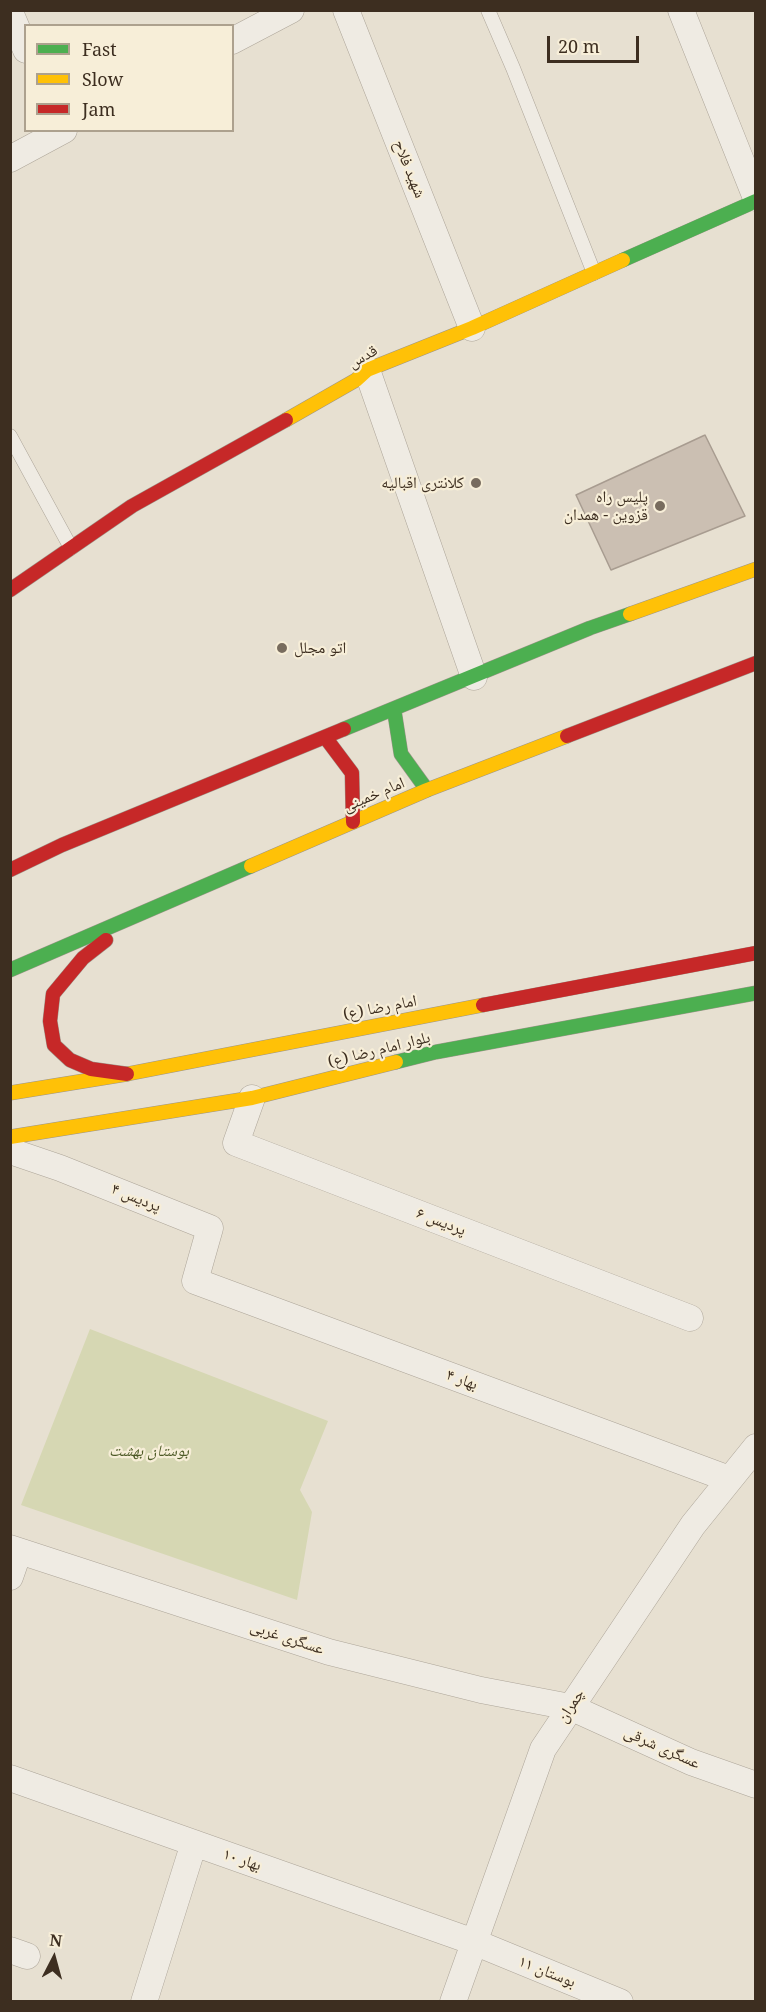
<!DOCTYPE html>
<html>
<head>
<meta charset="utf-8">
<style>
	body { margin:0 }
	#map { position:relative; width:766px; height:2012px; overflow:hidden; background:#e7e0d1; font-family:"Noto Serif",serif }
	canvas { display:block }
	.frame { position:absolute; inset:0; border:12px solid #3d2e20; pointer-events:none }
	.legend { position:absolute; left:24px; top:24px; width:210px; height:108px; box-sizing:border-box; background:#f7eed8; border:2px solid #ada18e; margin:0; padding:8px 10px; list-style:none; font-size:18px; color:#3d2e20 }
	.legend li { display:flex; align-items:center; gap:12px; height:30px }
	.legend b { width:30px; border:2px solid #ada18e }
	.north { position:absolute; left:24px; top:1928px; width:60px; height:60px; -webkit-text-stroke:4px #f7eed8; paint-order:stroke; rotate:6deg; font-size:16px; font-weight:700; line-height:24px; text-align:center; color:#3d2e20 }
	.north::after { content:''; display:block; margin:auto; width:21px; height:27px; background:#3d2e20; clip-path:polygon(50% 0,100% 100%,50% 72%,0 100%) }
	.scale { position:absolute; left:547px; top:36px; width:92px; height:27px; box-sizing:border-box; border:3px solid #3d2e20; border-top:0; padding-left:8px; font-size:18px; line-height:21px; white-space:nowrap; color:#3d2e20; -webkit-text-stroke:4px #f7eed8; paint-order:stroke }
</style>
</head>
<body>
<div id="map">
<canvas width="766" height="2012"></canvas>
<div class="frame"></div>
<ul class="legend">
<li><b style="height:8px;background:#4caf50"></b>Fast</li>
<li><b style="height:8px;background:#ffc107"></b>Slow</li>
<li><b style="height:8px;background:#c62828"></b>Jam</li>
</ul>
<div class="north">N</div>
<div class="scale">20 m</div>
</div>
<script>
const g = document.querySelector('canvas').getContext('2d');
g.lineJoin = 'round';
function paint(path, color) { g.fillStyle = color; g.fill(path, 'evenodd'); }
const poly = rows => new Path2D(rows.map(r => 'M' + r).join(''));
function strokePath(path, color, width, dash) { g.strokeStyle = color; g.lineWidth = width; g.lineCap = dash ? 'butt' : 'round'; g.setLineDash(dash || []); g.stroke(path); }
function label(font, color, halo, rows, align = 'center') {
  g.font = font + ' "Noto Serif","Noto Naskh Arabic",serif'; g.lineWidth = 4.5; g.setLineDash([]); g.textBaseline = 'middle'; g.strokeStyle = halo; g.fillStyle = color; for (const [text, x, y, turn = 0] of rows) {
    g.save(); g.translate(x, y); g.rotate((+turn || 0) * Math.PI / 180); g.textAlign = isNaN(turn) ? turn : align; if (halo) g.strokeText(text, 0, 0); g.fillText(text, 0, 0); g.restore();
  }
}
paint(poly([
	[90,1329,328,1421,300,1490,312,1512,297,1600,21,1505]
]), '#d6d7b3');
const building = poly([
	[705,435,745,516,611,570,576,495,705,435]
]);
paint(building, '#cbbfb2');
strokePath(building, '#a89c90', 1.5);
const lane = poly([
	[488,10,513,68,594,273],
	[10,436,71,548]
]);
const street = poly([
	[346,10,472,328],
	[681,10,756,198],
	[10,12,26,50],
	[232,41,291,10],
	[10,159,64,130],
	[367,370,474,677],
	[252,1098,236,1143,690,1318],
	[10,1151,60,1168,210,1228,195,1281,729,1479],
	[10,1548,329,1652,481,1690,570,1707,691,1762,756,1785],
	[10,1577,19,1551],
	[10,1778,474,1942,620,2002],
	[10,1950,27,1956],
	[144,2002,194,1843],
	[453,2002,543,1749,693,1525,756,1447]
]);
const fast = poly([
	[623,260,756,201],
	[394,709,401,754,427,790],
	[344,729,590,628,630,614],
	[10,970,251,866],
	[396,1062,436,1052,756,993]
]);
const slow = poly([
	[286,420,356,380,367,370,472,328,623,260],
	[630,614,756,569],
	[251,866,427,790,567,736],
	[10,1093,127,1074,483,1005],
	[10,1137,252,1098,396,1062]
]);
const jam = poly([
	[10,590,132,506,286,420],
	[567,736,756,663],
	[325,737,352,773,353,822],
	[10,870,62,845,344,729],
	[106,940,83,958,53,994,50,1021,54,1045,70,1060,91,1069,127,1074],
	[483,1005,756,953]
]);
strokePath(lane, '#ada599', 15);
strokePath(street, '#ada599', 27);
strokePath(fast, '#9c958a', 15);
strokePath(slow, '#9c958a', 15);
strokePath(jam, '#9c958a', 15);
strokePath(lane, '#efebe3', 14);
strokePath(street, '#efebe3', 26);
strokePath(fast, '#4caf50', 14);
strokePath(slow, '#ffc107', 14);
strokePath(jam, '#c62828', 14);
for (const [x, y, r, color] of [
	[476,483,6,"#786c5e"],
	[660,506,6,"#786c5e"],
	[282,648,6,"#786c5e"]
]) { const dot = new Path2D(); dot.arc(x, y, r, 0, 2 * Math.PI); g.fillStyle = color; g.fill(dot); strokePath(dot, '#f7eed8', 2); }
label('16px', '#3d2e20', '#f7eed8', [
	["شهید فلاح",409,169,68],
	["قدس",363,357,-29],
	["امام خمینی",374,795,-23],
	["امام رضا (ع)",380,1008,-11],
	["بلوار امام رضا (ع)",379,1050,-14],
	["پردیس ۴",136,1198,22],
	["پردیس ۶",441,1222,21],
	["بهار ۴",462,1380,20],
	["عسگری غربی",287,1638,18],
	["چمران",571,1706,-57],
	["عسگری شرقی",662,1748,24],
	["بهار ۱۰",242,1860,19],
	["بوستان ۱۱",547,1972,22]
]);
label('16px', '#3d2e20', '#f7eed8', [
	["کلانتری اقبالیه",464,483],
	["پلیس راه",648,497],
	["قزوین - همدان",648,515],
	["اتو مجلل",294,648,"left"]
], 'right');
label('italic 16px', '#4d5a26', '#f7eed8', [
	["بوستان بهشت",149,1451]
]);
</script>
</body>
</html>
